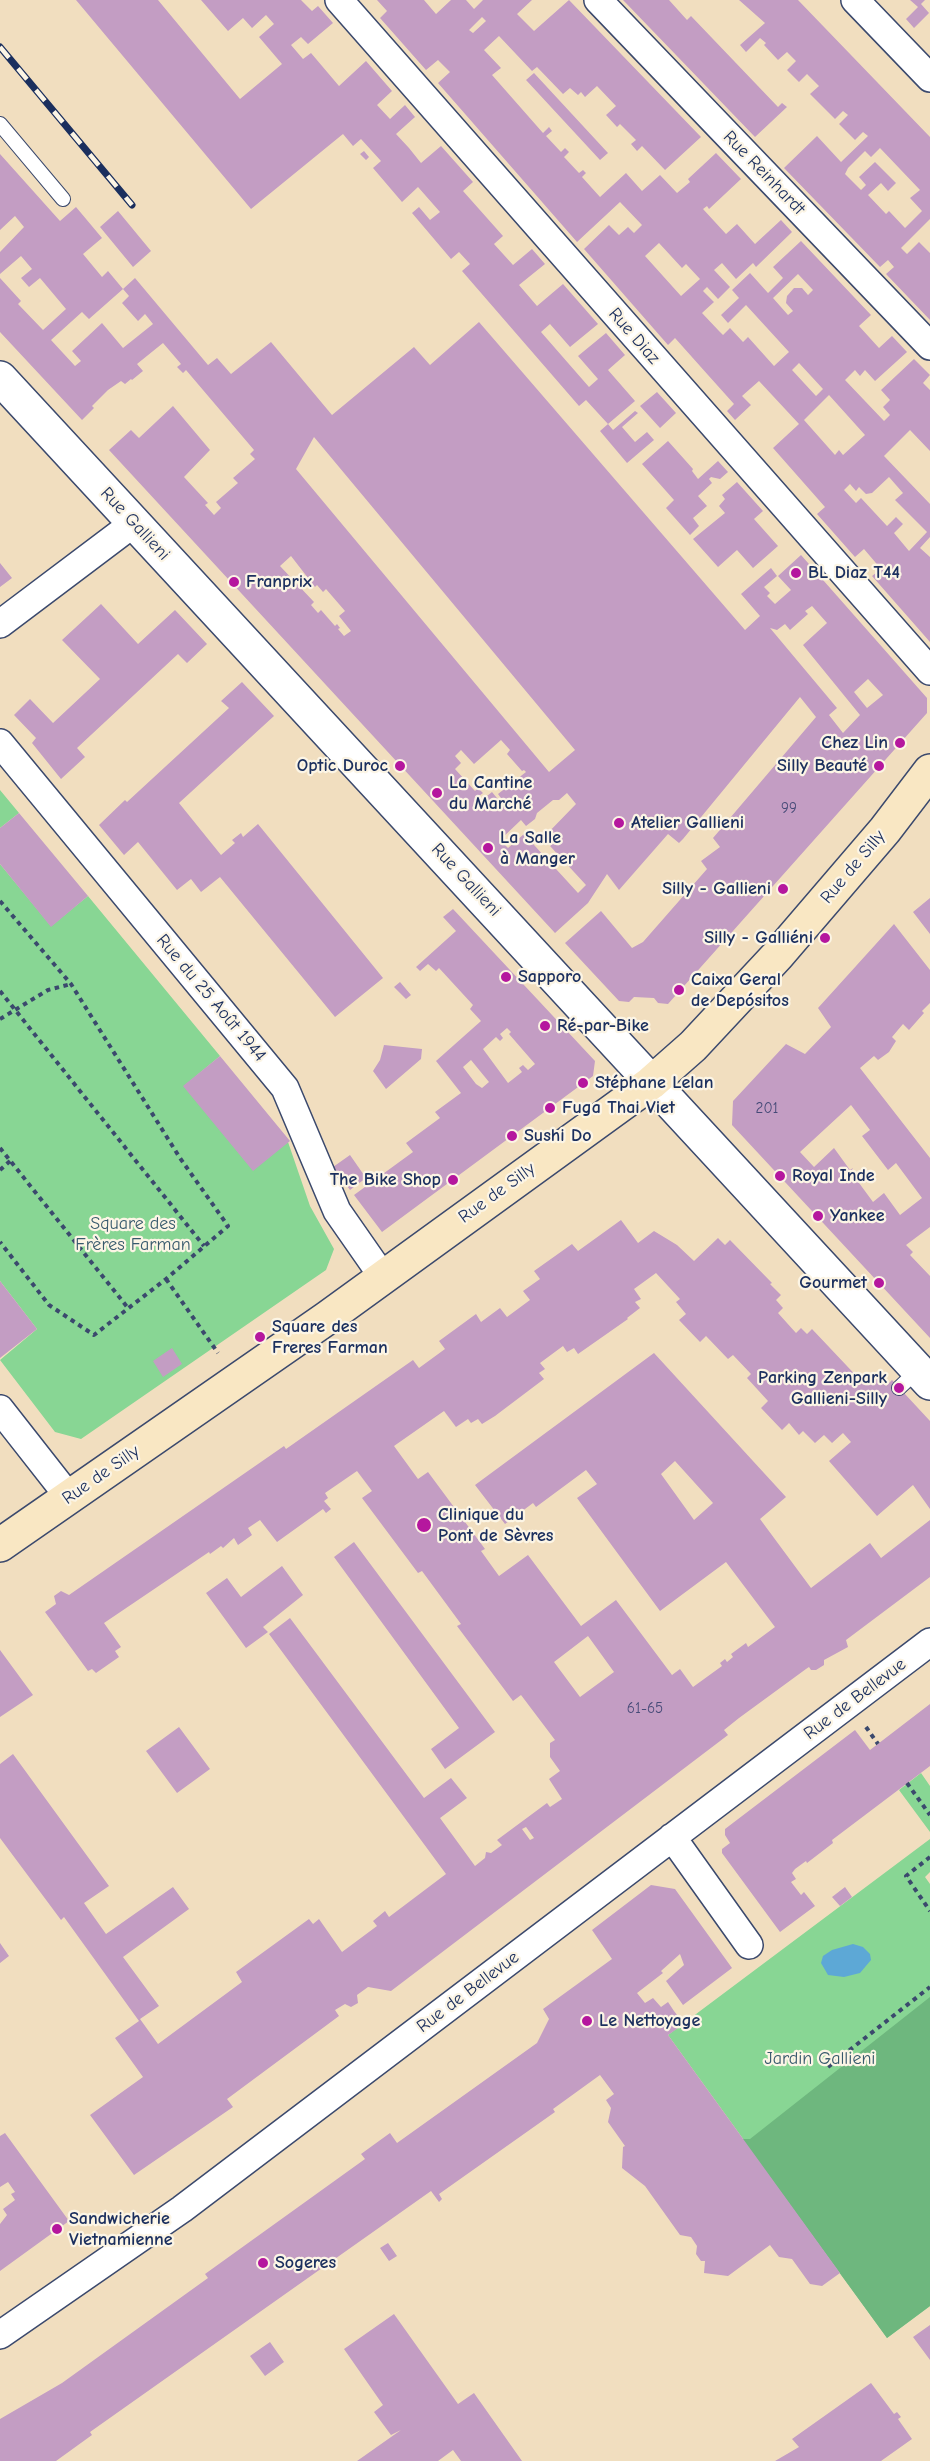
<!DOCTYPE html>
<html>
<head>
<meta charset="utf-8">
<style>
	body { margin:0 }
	canvas { display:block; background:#f1debf }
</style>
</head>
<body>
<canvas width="930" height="2461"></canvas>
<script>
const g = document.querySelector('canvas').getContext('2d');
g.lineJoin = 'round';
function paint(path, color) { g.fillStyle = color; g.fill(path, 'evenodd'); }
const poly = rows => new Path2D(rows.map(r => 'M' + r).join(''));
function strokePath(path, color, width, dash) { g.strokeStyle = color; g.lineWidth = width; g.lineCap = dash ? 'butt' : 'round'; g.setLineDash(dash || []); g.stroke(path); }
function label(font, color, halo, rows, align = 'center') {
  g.font = font + ' "Comic Neue",sans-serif'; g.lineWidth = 4.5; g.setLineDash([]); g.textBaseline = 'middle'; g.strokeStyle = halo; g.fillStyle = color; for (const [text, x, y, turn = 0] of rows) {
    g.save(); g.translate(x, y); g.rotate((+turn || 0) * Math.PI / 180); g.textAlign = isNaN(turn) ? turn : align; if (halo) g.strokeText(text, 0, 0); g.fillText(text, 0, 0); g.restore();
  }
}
paint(poly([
	[0,790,19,813,0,828],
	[0,864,51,926,88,896,220,1056,184,1086,288,1142,310,1206,334,1249,326,1270,81,1439,55,1432,0,1360,37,1329,0,1281],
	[921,1773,930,1786,930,1832,899,1790],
	[930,1839,930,1872,925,1877,930,1884,930,2306,887,2338,668,2035]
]), '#88d694');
paint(poly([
	[930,1997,930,2306,887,2338,742,2139,750,2139]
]), '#6eb77e');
paint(poly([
	[853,1944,863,1947,870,1954,871,1960,860,1973,844,1977,828,1975,821,1963,823,1956,832,1950]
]), '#5da8d6');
paint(poly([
	[76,0,158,0,240,99,282,64,259,37,274,24,266,15,252,28,243,18,228,31,201,0,301,0,312,11,318,6,333,23,308,44,301,37,291,45,303,59,311,53,339,86,366,61,392,91,377,105,390,119,405,105,415,117,396,134,409,148,421,163,441,146,473,182,463,191,503,236,494,244,513,265,532,249,545,264,519,285,537,306,563,284,598,324,570,347,550,324,541,332,589,387,598,379,578,356,606,333,625,355,608,370,635,401,608,424,613,430,635,411,638,413,622,427,635,442,647,432,654,440,627,463,600,431,608,424,586,400,579,406,462,271,470,264,459,252,451,259,412,213,419,207,430,220,440,212,418,187,402,202,373,168,381,161,361,139,353,146,343,134,251,209],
	[377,0,424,0,436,14,451,0,466,0,474,9,483,0,532,0,517,14,534,31,569,0,701,137,665,170,642,146,637,151,631,144,636,140,620,124,617,127,606,115,616,106,597,86,585,97,581,92,578,95,570,88,563,94,537,67,532,71,499,36,484,50,501,68,492,75,543,133,549,127,552,131,546,136,561,152,565,148,569,152,564,157,579,173,583,170,586,173,582,177,600,197,626,173,642,191,660,175,677,193,690,182,688,179,716,153,741,179,709,209,707,206,703,209,726,234,737,224,755,244,781,220,792,232,756,267,753,263,736,279,722,263,714,270,730,287,718,299,707,287,703,291,714,302,702,313,719,331,723,335,730,328,743,342,748,337,774,366,789,352,746,305,728,323,721,315,739,298,732,290,750,273,768,293,783,278,773,267,801,241,871,315,859,326,879,348,892,336,907,352,875,381,865,370,860,376,855,370,845,380,884,421,890,415,883,407,890,400,881,390,914,359,930,375,923,383,930,390,930,451,910,430,884,456,930,504,930,537,920,548,930,557,930,642,872,576,881,569,864,549,855,557,817,514,825,507,773,448,799,424,759,381,742,396,751,405,735,420,727,411,734,404,708,375,675,338,668,345,584,249,609,225,619,235,628,227,634,233,642,225,620,202,577,242,438,83,450,72,438,60,426,70,380,18,387,11],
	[482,17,486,21,473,33,469,30],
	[659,243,682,268,686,264,700,279,681,296,645,256],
	[798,274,813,290,808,295,802,288,794,288,787,296,786,303,793,311,788,315,773,298],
	[799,363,823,389,816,396,792,370],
	[829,395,865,435,843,455,839,450,835,455,804,420],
	[889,477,903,493,895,500,927,532,909,551,894,533,903,524,896,517,887,526,861,498,856,503,844,490,850,484,856,491,859,487,866,494,872,493],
	[623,0,669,0,687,20,691,16,778,107,782,103,787,107,755,137],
	[739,0,798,0,930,137,930,219,901,248,907,254,919,242,930,253,930,320,886,274,894,267,888,260,880,267,784,168,817,136,841,162,868,136,863,132,855,140,839,124,848,115,843,111,835,119,810,94,819,86,807,74,799,82,787,70,796,61,787,52,778,60,764,45,766,43,760,38,746,52,740,45,765,23],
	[880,148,920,190,910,198,922,211,905,228,889,211,886,214,868,195,881,183,888,191,896,183,875,162,859,177,866,185,861,190,845,174,848,168,865,151,871,157],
	[910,0,925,0,921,4,929,13,914,28,906,19,918,7],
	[534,73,608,153,600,160,526,80],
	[364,151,369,157,366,160,360,154],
	[0,154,60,221,76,207,102,238,83,254,102,277,108,271,123,289,89,319,82,312,51,340,75,366,81,361,72,351,102,323,123,348,153,324,145,314,138,321,122,303,129,296,123,289,135,278,208,365,217,358,231,374,271,342,332,415,414,347,430,365,479,322,745,630,760,616,741,594,771,568,777,576,764,587,770,593,767,596,775,604,791,590,778,576,801,555,927,698,927,713,668,1004,658,1003,654,998,634,997,629,1002,619,1001,565,943,601,911,632,948,643,942,707,869,701,861,720,847,713,838,816,717,800,697,683,839,679,843,668,834,619,890,607,874,588,903,555,933,109,450,131,430,139,438,173,406,210,450,184,477,208,503,205,505,214,515,221,508,216,502,238,483,233,478,255,459,250,454,254,450,186,370,183,373,177,367,181,364,163,343,137,364,143,371,132,380,131,379,125,384,121,381,108,390,92,406,94,408,82,420,0,332,0,278,21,301,18,304,43,330,66,309,40,278,29,287,21,278,32,269,21,256,0,274,0,252,24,227,15,216,0,230],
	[314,437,575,750,549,772,296,469],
	[291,556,315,587,317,585,323,592,326,589,345,611,339,616,351,631,344,636,338,629,340,628,337,624,335,626,321,610,318,613,311,605,314,602,280,566],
	[812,606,827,623,803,645,860,715,843,733,829,715,837,708,770,628,777,630,785,624,790,630,808,614,805,611],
	[868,679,883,695,867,708,854,692],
	[501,740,510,750,507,754,522,771,524,770,526,772,498,794,503,801,501,803,492,792,482,800,479,796,483,793,478,788,475,791,455,769,461,763,455,756,461,750,474,764],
	[567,793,576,804,543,838,546,842,554,836,557,840,550,846,586,885,578,893,524,834,508,848,500,840,521,820,526,826,535,819,537,813,553,800,559,800],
	[118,211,151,251,133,267,100,227],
	[657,392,676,413,660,428,640,406],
	[668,441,693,469,692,471,698,479,718,461,728,472,720,479,711,477,709,479,712,483,698,496,707,506,693,518,699,526,690,535,666,508,674,500,642,464],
	[737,482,763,511,754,519,778,546,753,568,737,550,718,567,693,539,725,513,719,506,725,499,722,495],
	[0,563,12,578,0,587],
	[101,604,138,644,175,610,207,644,187,663,178,654,77,748,85,757,61,779,32,743,36,738,14,715,30,699,53,723,100,679,62,640],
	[242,682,274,716,179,803,221,855,235,843,232,840,241,833,243,837,258,824,383,978,335,1017,220,877,201,892,191,879,177,890,138,842,124,855,99,825,125,800,127,802,229,708,221,701],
	[19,813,88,896,51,927,0,864,0,828],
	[930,898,930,934,913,912],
	[453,909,595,1061,593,1076,382,1232,354,1195,413,1152,406,1143,440,1118,435,1112,461,1093,436,1061,481,1021,470,1009,473,1005,439,968,436,971,428,964,420,971,416,967,456,931,443,917],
	[507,1028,511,1032,509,1034,535,1064,528,1070,523,1065,519,1068,522,1072,508,1083,483,1049,496,1037,500,1041,503,1038,500,1034],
	[471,1060,489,1082,482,1088,476,1084,463,1067],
	[894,924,930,970,930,1003,922,1011,924,1013,909,1030,903,1024,892,1037,896,1041,889,1052,878,1060,874,1056,860,1068,930,1158,930,1227,906,1245,913,1252,910,1255,930,1276,930,1338,732,1125,733,1101,786,1044,805,1054,831,1027,818,1008],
	[851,1105,870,1130,862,1136,888,1170,896,1163,922,1198,900,1215,884,1193,873,1202,851,1172,853,1168,850,1170,834,1148,814,1167,800,1152],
	[400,982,411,995,406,999,394,987],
	[384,1045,422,1049,421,1059,386,1089,373,1071,380,1060],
	[220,1056,290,1141,253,1171,183,1086],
	[350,1155,366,1178,350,1190,333,1167],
	[621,1220,638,1243,654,1231,677,1245,694,1261,718,1238,725,1245,730,1240,772,1283,770,1284,781,1295,776,1300,783,1308,778,1313,796,1333,801,1328,807,1334,812,1329,864,1384,875,1374,886,1386,892,1380,930,1421,930,1509,913,1485,877,1516,829,1461,851,1442,843,1433,832,1443,824,1435,815,1443,803,1431,799,1435,789,1423,782,1430,761,1408,768,1401,747,1378,751,1374,733,1355,728,1359,706,1336,700,1342,679,1320,686,1314,676,1302,680,1299,656,1273,634,1289,641,1299,635,1302,640,1308,627,1318,628,1319,578,1354,574,1348,567,1352,563,1346,540,1363,545,1369,539,1373,544,1379,495,1416,482,1424,478,1419,471,1423,468,1419,456,1427,444,1411,394,1446,418,1479,428,1472,485,1549,481,1551,499,1576,528,1555,581,1626,616,1600,672,1675,680,1669,693,1687,722,1666,720,1663,725,1659,727,1662,733,1657,731,1654,746,1643,748,1647,775,1627,726,1562,660,1611,577,1498,597,1484,586,1470,536,1507,533,1503,505,1524,475,1485,654,1353,786,1497,760,1519,811,1588,870,1543,881,1558,930,1520,930,1577,846,1640,848,1647,824,1660,824,1665,816,1670,811,1670,809,1667,806,1669,739,1718,724,1730,728,1735,391,1991,368,1987,357,1995,358,2003,351,2007,345,2004,335,2010,339,2016,227,2099,233,2107,134,2175,90,2115,143,2077,115,2038,139,2021,64,1917,61,1920,0,1838,0,1764,13,1754,109,1886,84,1903,106,1934,173,1887,189,1909,123,1957,159,2006,140,2019,158,2044,242,1982,236,1972,309,1919,313,1924,319,1919,342,1952,377,1926,373,1921,385,1911,389,1917,446,1874,269,1634,290,1618,424,1798,451,1778,467,1798,440,1818,475,1866,485,1858,486,1852,491,1853,502,1845,497,1840,547,1803,550,1807,562,1799,549,1779,560,1771,550,1757,550,1743,555,1740,521,1695,513,1701,457,1626,461,1624,422,1571,418,1573,362,1498,372,1491,357,1471,325,1493,328,1498,324,1501,331,1509,326,1513,323,1509,277,1542,260,1520,248,1528,252,1535,238,1545,234,1538,223,1548,221,1546,210,1554,209,1552,104,1623,121,1647,115,1651,119,1657,96,1673,92,1669,88,1671,45,1612,56,1604,54,1596,61,1591,69,1595,284,1446,286,1449,413,1360,419,1368,445,1349,439,1341,476,1314,481,1322,500,1308,507,1317,530,1300,523,1291,540,1279,534,1271,572,1244,578,1251],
	[675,1461,713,1503,694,1520,661,1474],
	[588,1636,614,1672,580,1697,554,1662],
	[526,1827,534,1838,530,1840,522,1829],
	[0,1281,37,1329,0,1358],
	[172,1348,182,1364,163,1377,153,1361],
	[354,1542,495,1732,445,1769,431,1749,459,1728,334,1557],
	[282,1566,303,1595,263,1627,268,1632,246,1648,206,1593,227,1578,241,1597],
	[0,1650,33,1695,0,1717],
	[930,1704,930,1766,832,1840,833,1843,807,1863,806,1861,795,1869,792,1873,796,1879,791,1882,801,1895,804,1892,815,1906,780,1932,722,1853,722,1849,730,1843,725,1835,725,1829,855,1730,870,1750],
	[179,1727,210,1769,177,1793,146,1751],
	[651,1885,675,1889,732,1968,683,2005,666,1981,684,1965,680,1954,661,1971,663,1973,637,1993,645,2003,653,1998,661,2007,668,2002,674,2011,684,2024,668,2035,840,2273,822,2286,810,2284,792,2259,779,2257,770,2245,728,2276,704,2273,705,2261,701,2261,696,2254,697,2246,691,2237,680,2235,645,2186,622,2168,623,2147,625,2146,608,2122,611,2108,606,2100,614,2094,600,2075,553,2109,555,2112,439,2194,442,2199,439,2202,431,2191,90,2432,92,2435,56,2461,0,2461,0,2419,62,2383,208,2278,205,2274,365,2159,361,2154,390,2133,397,2143,537,2043,549,2019,543,2009,612,1959,592,1930],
	[845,1887,852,1897,840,1906,832,1897],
	[0,1943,9,1956,0,1963],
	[5,2133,69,2221,0,2271,0,2224,7,2215,3,2209,15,2200,11,2194,15,2192,8,2182,0,2187,0,2136],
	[388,2243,397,2256,389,2261,380,2248],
	[394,2314,458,2404,474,2393,522,2461,461,2461,453,2450,438,2461,357,2461,401,2430,391,2435,374,2412,383,2405,344,2349],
	[930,2325,930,2360,913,2337],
	[270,2342,284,2362,265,2376,250,2356],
	[871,2383,894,2414,897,2412,901,2417,898,2419,912,2439,881,2461,775,2461,799,2447,792,2439]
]), '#c39dc3');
const service = poly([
	[0,124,63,199],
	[899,1388,918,1370]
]);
const minor = poly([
	[339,0,930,671],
	[598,0,930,346],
	[855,0,930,78],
	[0,624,134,523],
	[0,743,285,1088,337,1211,383,1277],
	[0,1409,69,1497],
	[672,1837,749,1945],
	[0,2335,182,2209,930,1642]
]);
const tertiary = poly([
	[0,378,930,1383]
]);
const secondary = poly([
	[0,1545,327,1318,651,1083,693,1046,777,956,885,830,930,771]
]);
strokePath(service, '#3b496d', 16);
strokePath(minor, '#3b496d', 30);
strokePath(tertiary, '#3b496d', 36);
strokePath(secondary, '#3b496d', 36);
strokePath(poly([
	[0,901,71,984,180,1158,228,1226,166,1279,94,1335,49,1305,0,1242],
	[0,991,204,1246],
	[0,1019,48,990,71,984],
	[0,1148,128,1308],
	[0,1170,10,1161],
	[166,1279,218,1353],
	[866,1727,878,1744],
	[907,1783,930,1815],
	[930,1857,906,1876,930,1911],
	[828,2067,930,1987]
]), '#3b496d', 4, [4.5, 4.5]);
strokePath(service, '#fff', 14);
strokePath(minor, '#fff', 27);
strokePath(tertiary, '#fff', 33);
strokePath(secondary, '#f9e7c3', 33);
const rail = poly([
	[0,47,132,205]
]);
strokePath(rail, '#1b2f5e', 7);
strokePath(rail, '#fcf5e5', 4.5, [14]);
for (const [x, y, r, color] of [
	[796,573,6,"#b5179e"],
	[234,582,6,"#b5179e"],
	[900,743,6,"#b5179e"],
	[400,766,6,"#b5179e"],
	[879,766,6,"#b5179e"],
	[437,793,6,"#b5179e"],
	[619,823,6,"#b5179e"],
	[488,848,6,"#b5179e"],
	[783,889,6,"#b5179e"],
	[825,938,6,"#b5179e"],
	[506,977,6,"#b5179e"],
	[679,990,6,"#b5179e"],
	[545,1026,6,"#b5179e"],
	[583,1083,6,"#b5179e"],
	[550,1108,6,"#b5179e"],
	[512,1136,6,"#b5179e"],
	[780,1176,6,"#b5179e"],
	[453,1180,6,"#b5179e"],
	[818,1216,6,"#b5179e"],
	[879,1283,6,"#b5179e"],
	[260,1337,6,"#b5179e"],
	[899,1388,6,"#b5179e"],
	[424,1525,8,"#b5179e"],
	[587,2021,6,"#b5179e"],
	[57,2229,6,"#b5179e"],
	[263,2263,6,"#b5179e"]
]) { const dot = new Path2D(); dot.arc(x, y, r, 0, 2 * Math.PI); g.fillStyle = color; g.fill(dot); strokePath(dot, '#fcf5e5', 2); }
label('15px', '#454a77', null, [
	["99",789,809],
	["201",767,1109],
	["61-65",645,1709]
]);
label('18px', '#1b2f5e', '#fcf5e5', [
	["Rue Reinhardt",764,173,46],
	["Rue Diaz",634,336,49],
	["Rue Gallieni",135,524,47],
	["Rue de Silly",853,867,-50],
	["Rue Gallieni",466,880,47],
	["Rue du 25 Août 1944",211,998,50],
	["Rue de Silly",497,1193,-36],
	["Rue de Silly",101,1475,-35],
	["Rue de Bellevue",855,1699,-37],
	["Rue de Bellevue",468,1992,-37]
]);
label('bold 18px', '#1b2f5e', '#fcf5e5', [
	["BL Diaz T44",808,573],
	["Franprix",246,582],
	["Chez Lin",888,743,"right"],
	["Optic Duroc",388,766,"right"],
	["Silly Beauté",867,766,"right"],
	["La Cantine",449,783],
	["du Marché",449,804],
	["Atelier Gallieni",631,823],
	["La Salle",500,838],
	["à Manger",500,859],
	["Silly - Gallieni",771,889,"right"],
	["Silly - Galliéni",813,938,"right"],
	["Sapporo",518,977],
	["Caixa Geral",691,980],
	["de Depósitos",691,1001],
	["Ré-par-Bike",557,1026],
	["Stéphane Lelan",595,1083],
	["Fuga Thai Viet",562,1108],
	["Sushi Do",524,1136],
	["Royal Inde",792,1176],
	["The Bike Shop",441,1180,"right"],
	["Yankee",830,1216],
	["Gourmet",867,1283,"right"],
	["Square des",272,1327],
	["Freres Farman",272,1348],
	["Parking Zenpark",887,1378,"right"],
	["Gallieni-Silly",887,1399,"right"],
	["Clinique du",438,1515],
	["Pont de Sèvres",438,1536],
	["Le Nettoyage",599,2021],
	["Sandwicherie",69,2219],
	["Vietnamienne",69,2240],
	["Sogeres",275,2263]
], 'left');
label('18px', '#36596c', '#fcf5e5', [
	["Square des",133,1224],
	["Frères Farman",133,1245],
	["Jardin Gallieni",820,2059]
]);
</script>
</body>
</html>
